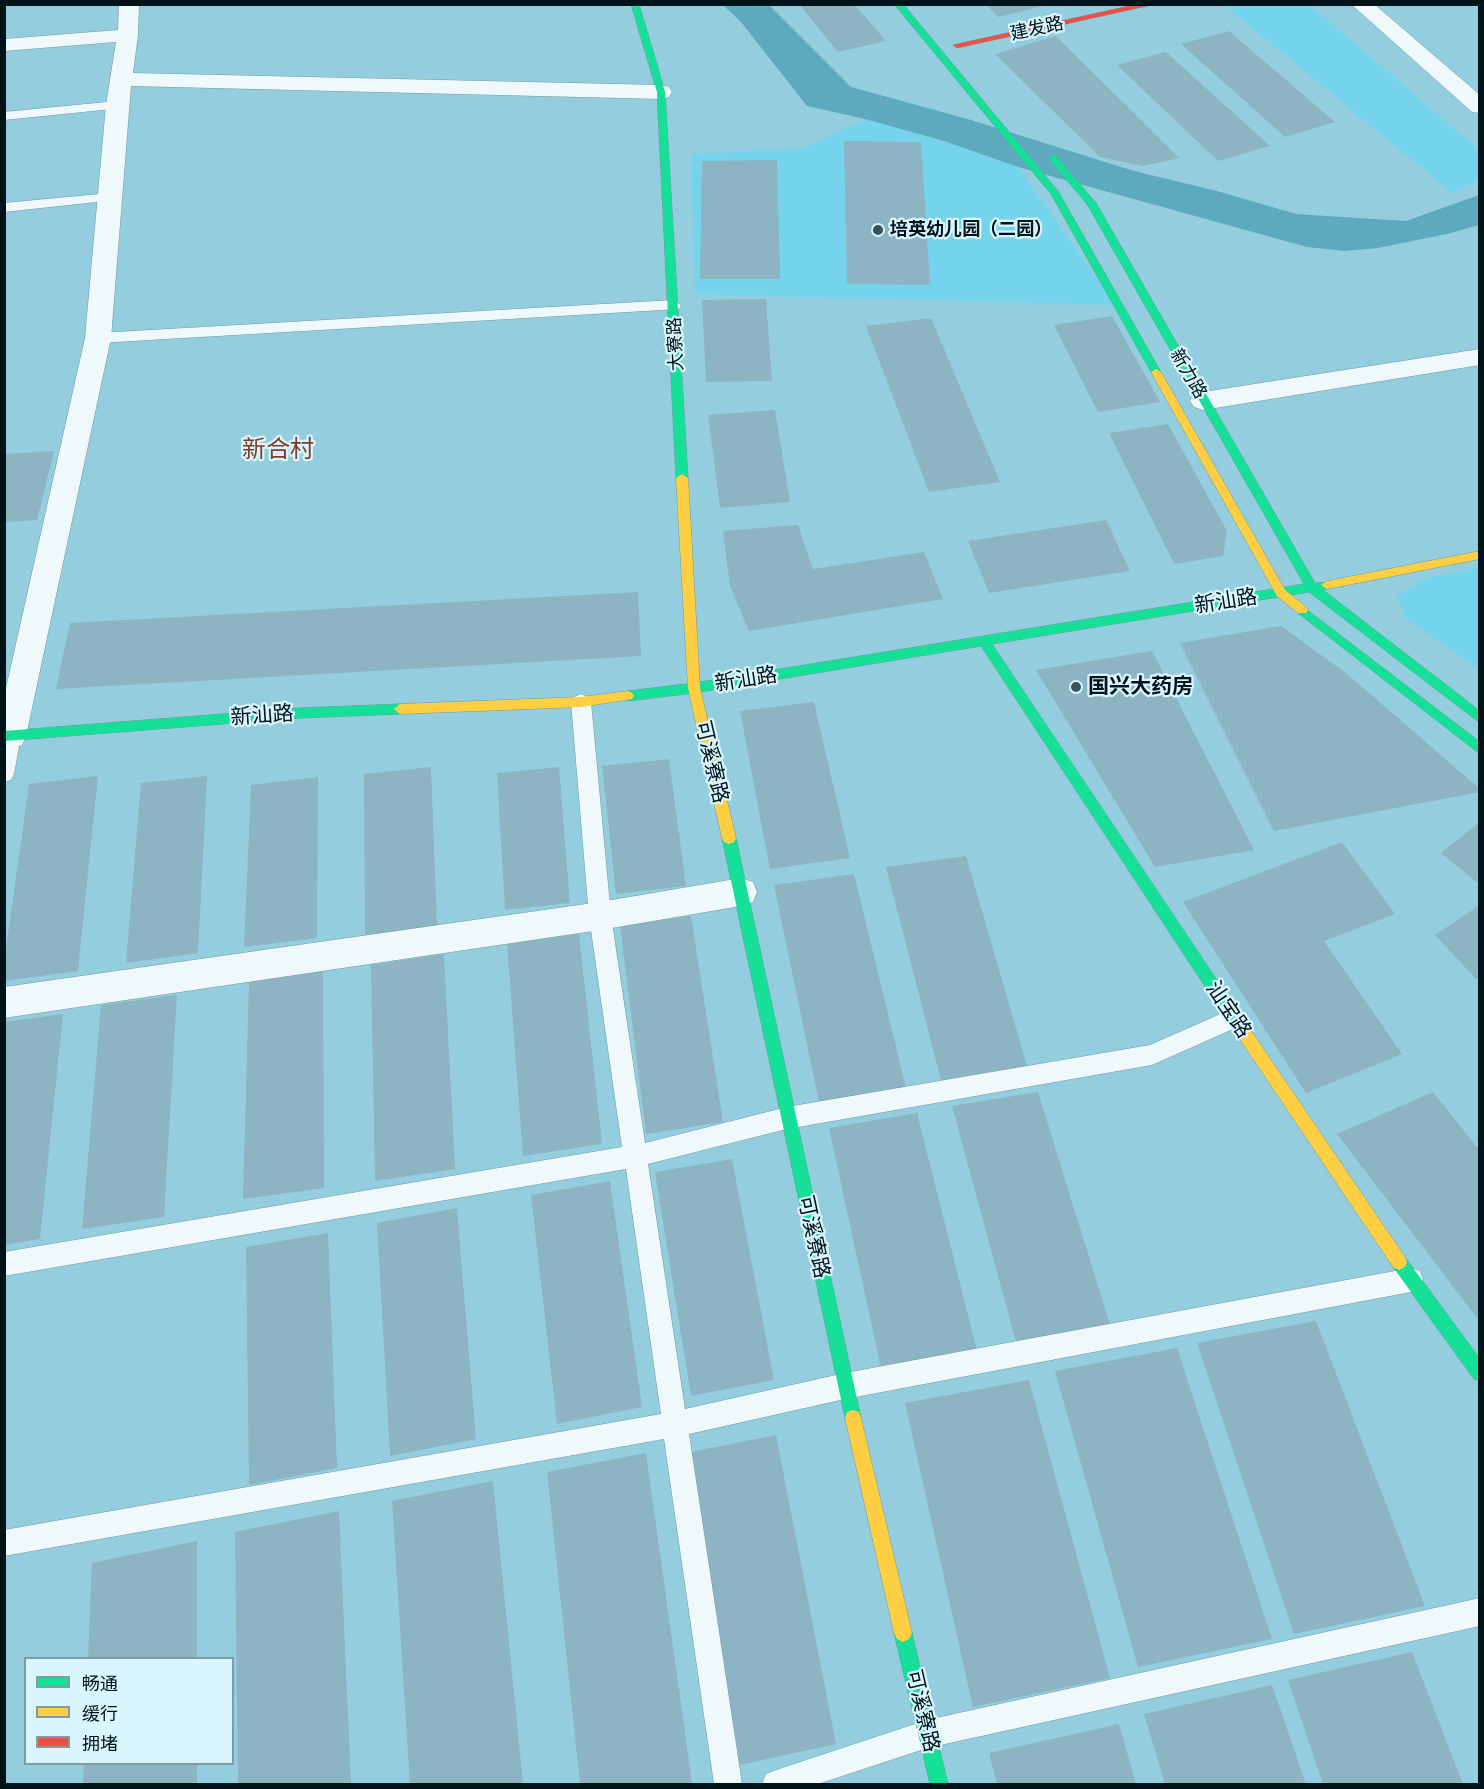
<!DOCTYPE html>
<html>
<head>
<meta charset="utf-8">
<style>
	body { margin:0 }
	#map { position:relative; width:1484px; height:1789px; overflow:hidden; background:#94cede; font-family:Lora,"Noto Sans SC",serif }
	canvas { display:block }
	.frame { position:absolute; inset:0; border:6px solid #001319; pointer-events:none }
	.legend { position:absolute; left:24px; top:1657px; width:210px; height:108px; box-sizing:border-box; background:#d9f5fe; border:2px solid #829ba2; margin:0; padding:8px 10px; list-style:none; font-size:18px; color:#001319 }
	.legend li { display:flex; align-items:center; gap:12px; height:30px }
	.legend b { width:30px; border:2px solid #829ba2 }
</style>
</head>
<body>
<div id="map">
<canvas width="1484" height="1789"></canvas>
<div class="frame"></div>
<ul class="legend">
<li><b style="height:8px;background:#16e098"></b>畅通</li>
<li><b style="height:8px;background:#ffcf43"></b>缓行</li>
<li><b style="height:8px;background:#f24e42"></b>拥堵</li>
</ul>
</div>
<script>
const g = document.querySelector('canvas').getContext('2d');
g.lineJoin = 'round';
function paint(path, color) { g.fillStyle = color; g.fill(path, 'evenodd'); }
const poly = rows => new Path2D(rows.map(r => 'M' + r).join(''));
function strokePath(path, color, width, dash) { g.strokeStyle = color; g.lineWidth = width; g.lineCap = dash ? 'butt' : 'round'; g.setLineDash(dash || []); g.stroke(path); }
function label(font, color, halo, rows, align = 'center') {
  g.font = font + ' Lora,"Noto Sans SC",serif'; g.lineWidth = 4.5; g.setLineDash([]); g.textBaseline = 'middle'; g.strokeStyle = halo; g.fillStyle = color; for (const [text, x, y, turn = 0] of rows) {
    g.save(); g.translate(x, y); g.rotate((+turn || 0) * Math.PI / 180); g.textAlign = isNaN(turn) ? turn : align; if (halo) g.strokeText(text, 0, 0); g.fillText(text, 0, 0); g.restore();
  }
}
paint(poly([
	[1224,5,1310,5,1479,150,1479,180,1452,193],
	[865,119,944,141,1018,167,1116,305,695,294,691,154,804,148],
	[1479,568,1480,568,1479,670,1405,618,1396,596,1429,577]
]), '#76d3ec');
paint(poly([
	[723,5,769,5,851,87,971,120,1134,171,1217,191,1296,214,1406,221,1479,195,1479,225,1447,234,1378,248,1344,251,1307,247,1018,167,944,141,865,119,807,106,741,22]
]), '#5daabf');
paint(poly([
	[799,4,854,4,886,41,838,52],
	[986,4,1048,4,1048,5,998,17],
	[1229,31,1335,122,1285,137,1181,44],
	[1056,36,1179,158,1143,166,1100,157,995,54],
	[1166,52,1270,146,1218,161,1117,65],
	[844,141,921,142,930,285,847,284],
	[777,160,780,279,700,279,702,161],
	[766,299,772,381,706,382,702,300],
	[1112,316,1160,402,1098,412,1054,325],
	[931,318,1000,482,929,492,866,326],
	[775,410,790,502,720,508,708,415],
	[1168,424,1227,531,1223,556,1174,564,1109,433],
	[54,451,37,520,4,522,4,454],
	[1106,520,1130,571,989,593,968,541],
	[798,525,813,569,924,552,943,599,749,631,730,586,723,531],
	[638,592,641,656,56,689,70,623],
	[1281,626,1346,673,1480,789,1480,792,1274,831,1180,643],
	[1152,651,1254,850,1155,867,1036,670],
	[814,702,850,858,770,869,740,711],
	[669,759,686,886,616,894,602,766],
	[431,767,437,927,365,935,364,774],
	[559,767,570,903,505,910,497,773],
	[98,776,78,971,4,981,4,963,29,784],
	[207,776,198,953,126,963,141,783],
	[318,777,317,938,244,947,251,785],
	[1480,822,1480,885,1441,853],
	[1342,842,1395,914,1324,941,1402,1054,1306,1093,1183,902],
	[966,856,1027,1066,941,1080,886,867],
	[854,874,906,1088,819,1102,774,885],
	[1480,905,1480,983,1435,935],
	[691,916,723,1122,646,1134,620,926],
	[579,934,602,1144,523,1156,507,944],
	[444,954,455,1169,375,1181,371,965],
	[323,970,324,1188,243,1199,249,981],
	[177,995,164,1217,82,1229,101,1005],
	[63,1014,40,1239,4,1245,4,1022],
	[1038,1092,1110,1325,1016,1342,952,1106],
	[1433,1092,1480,1151,1480,1322,1337,1134],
	[917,1113,977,1351,881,1368,829,1128],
	[732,1159,774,1380,691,1396,655,1172],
	[610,1181,642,1407,557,1424,531,1195],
	[457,1208,476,1439,390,1456,377,1223],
	[328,1233,337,1468,249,1485,246,1247],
	[1316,1321,1425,1606,1294,1634,1197,1343],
	[1177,1348,1272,1639,1138,1667,1055,1371],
	[1029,1380,1110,1678,973,1707,905,1403],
	[776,1435,836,1744,740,1765,691,1452],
	[646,1453,692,1783,580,1784,547,1472],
	[493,1481,523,1784,410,1784,392,1501],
	[339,1511,351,1784,238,1784,235,1532],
	[197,1541,197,1658,88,1658,92,1563],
	[1412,1652,1463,1784,1323,1784,1288,1680],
	[1272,1685,1306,1784,1165,1784,1144,1714],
	[1119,1724,1136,1784,997,1784,989,1753],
	[84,1764,197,1764,197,1784,83,1784]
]), '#8db4c2');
const lane = poly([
	[117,101,124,105,122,108,4,120,4,112,117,101],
	[110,193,117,197,115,200,4,212,4,203,110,193],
	[673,300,681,305,679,309,98,343,92,342,90,338,92,334,98,333,673,300],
	[581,694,588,697,591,702,611,916,645,1143,787,1107,1150,1045,1234,1008,1242,1011,1245,1018,1242,1025,1152,1065,787,1129,648,1164,685,1409,845,1373,1411,1268,1420,1271,1423,1280,1420,1289,1411,1292,845,1399,689,1434,742,1784,714,1784,664,1439,4,1556,4,1530,661,1414,626,1169,4,1276,4,1252,622,1147,589,916,571,702,574,697,581,694],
	[11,728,18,730,21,736,14,774,11,780,4,782,4,730,11,728],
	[1480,1598,1480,1626,927,1748,818,1784,762,1784,766,1774,776,1770,927,1720,1480,1598]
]);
const street = poly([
	[119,4,139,4,138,35,133,73,661,85,669,87,672,92,669,97,661,99,131,86,111,338,26,736,22,745,11,748,4,746,4,697,85,338,106,105,116,42,4,51,4,39,118,30,119,4],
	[1351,4,1374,4,1480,95,1480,113,1472,112,1351,4],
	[1480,349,1480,365,1203,410,1194,407,1190,401,1194,395,1203,392,1480,349],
	[741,878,753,882,757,892,753,902,741,906,600,930,4,1018,4,987,600,902,741,878]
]);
const fast = poly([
	[631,4,639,4,665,92,688,478,682,482,676,478,657,92,631,4],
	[894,4,903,4,1058,191,1161,372,1160,374,1152,374,1151,372,1051,194,894,4],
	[1053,155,1056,156,1096,203,1315,583,1331,582,1333,585,1331,588,1323,590,1480,711,1480,723,1309,592,992,644,1245,1022,1247,1027,1245,1032,1240,1033,1235,1032,981,646,694,693,628,701,622,696,628,691,694,683,1304,584,1087,204,1048,158,1053,155],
	[1302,606,1480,742,1480,754,1298,613,1296,610,1302,606],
	[400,704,406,709,400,714,300,718,4,741,4,731,300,708,400,704],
	[729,832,734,834,736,838,861,1418,859,1424,853,1426,847,1424,845,1418,722,838,724,834,729,832],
	[1399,1254,1405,1257,1480,1359,1480,1381,1474,1379,1393,1267,1391,1262,1393,1257,1399,1254],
	[903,1624,909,1627,912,1633,948,1784,930,1784,894,1633,897,1627,903,1624]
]);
const slow = poly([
	[1156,369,1161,372,1285,590,1306,607,1308,610,1306,613,1298,613,1277,596,1151,372,1156,369],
	[682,474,688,478,700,688,736,838,734,842,729,844,724,842,722,838,688,688,676,478,682,474],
	[1480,551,1480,559,1327,589,1321,585,1327,581,1480,551],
	[628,691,632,693,634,696,632,699,581,707,400,714,394,709,400,704,581,697,628,691],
	[1240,1021,1245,1022,1405,1257,1407,1262,1405,1267,1399,1270,1393,1267,1235,1032,1233,1027,1235,1022,1240,1021],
	[853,1410,859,1412,861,1418,912,1633,909,1639,903,1642,897,1639,894,1633,845,1418,847,1412,853,1410]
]);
const jam = poly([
	[1138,4,1156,4,957,48,953,45,1138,4]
]);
strokePath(lane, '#6e98a3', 1);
strokePath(street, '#6e98a3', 1);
strokePath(fast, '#6e98a3', 1);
strokePath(slow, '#6e98a3', 1);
strokePath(jam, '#6e98a3', 1);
paint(lane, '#eff8fa');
paint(street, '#eff8fa');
paint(fast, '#16e098');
paint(slow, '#ffcf43');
paint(jam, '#f24e42');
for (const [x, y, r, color] of [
	[878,230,6,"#34545e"],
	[1076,687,6,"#34545e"]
]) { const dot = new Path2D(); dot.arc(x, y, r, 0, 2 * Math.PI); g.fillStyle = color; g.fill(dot); strokePath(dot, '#d9f5fe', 2); }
label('18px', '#001319', '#d9f5fe', [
	["建发路",1037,29,-12],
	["大寮路",676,344,-93],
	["新力路",1188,374,60]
]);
label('bold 18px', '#001319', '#d9f5fe', [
	["培英幼儿园（二园）",890,230]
], 'left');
label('21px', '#001319', '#d9f5fe', [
	["新汕路",1226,602,-9],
	["新汕路",746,680,-9],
	["新汕路",262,716,-4],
	["可溪寮路",711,762,77],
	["汕宝路",1228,1010,56],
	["可溪寮路",813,1237,78],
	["可溪寮路",922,1711,77]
]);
label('bold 21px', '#001319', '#d9f5fe', [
	["国兴大药房",1088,687]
], 'left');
label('24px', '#7f3b26', '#d9f5fe', [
	["新合村",278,450]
]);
</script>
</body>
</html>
